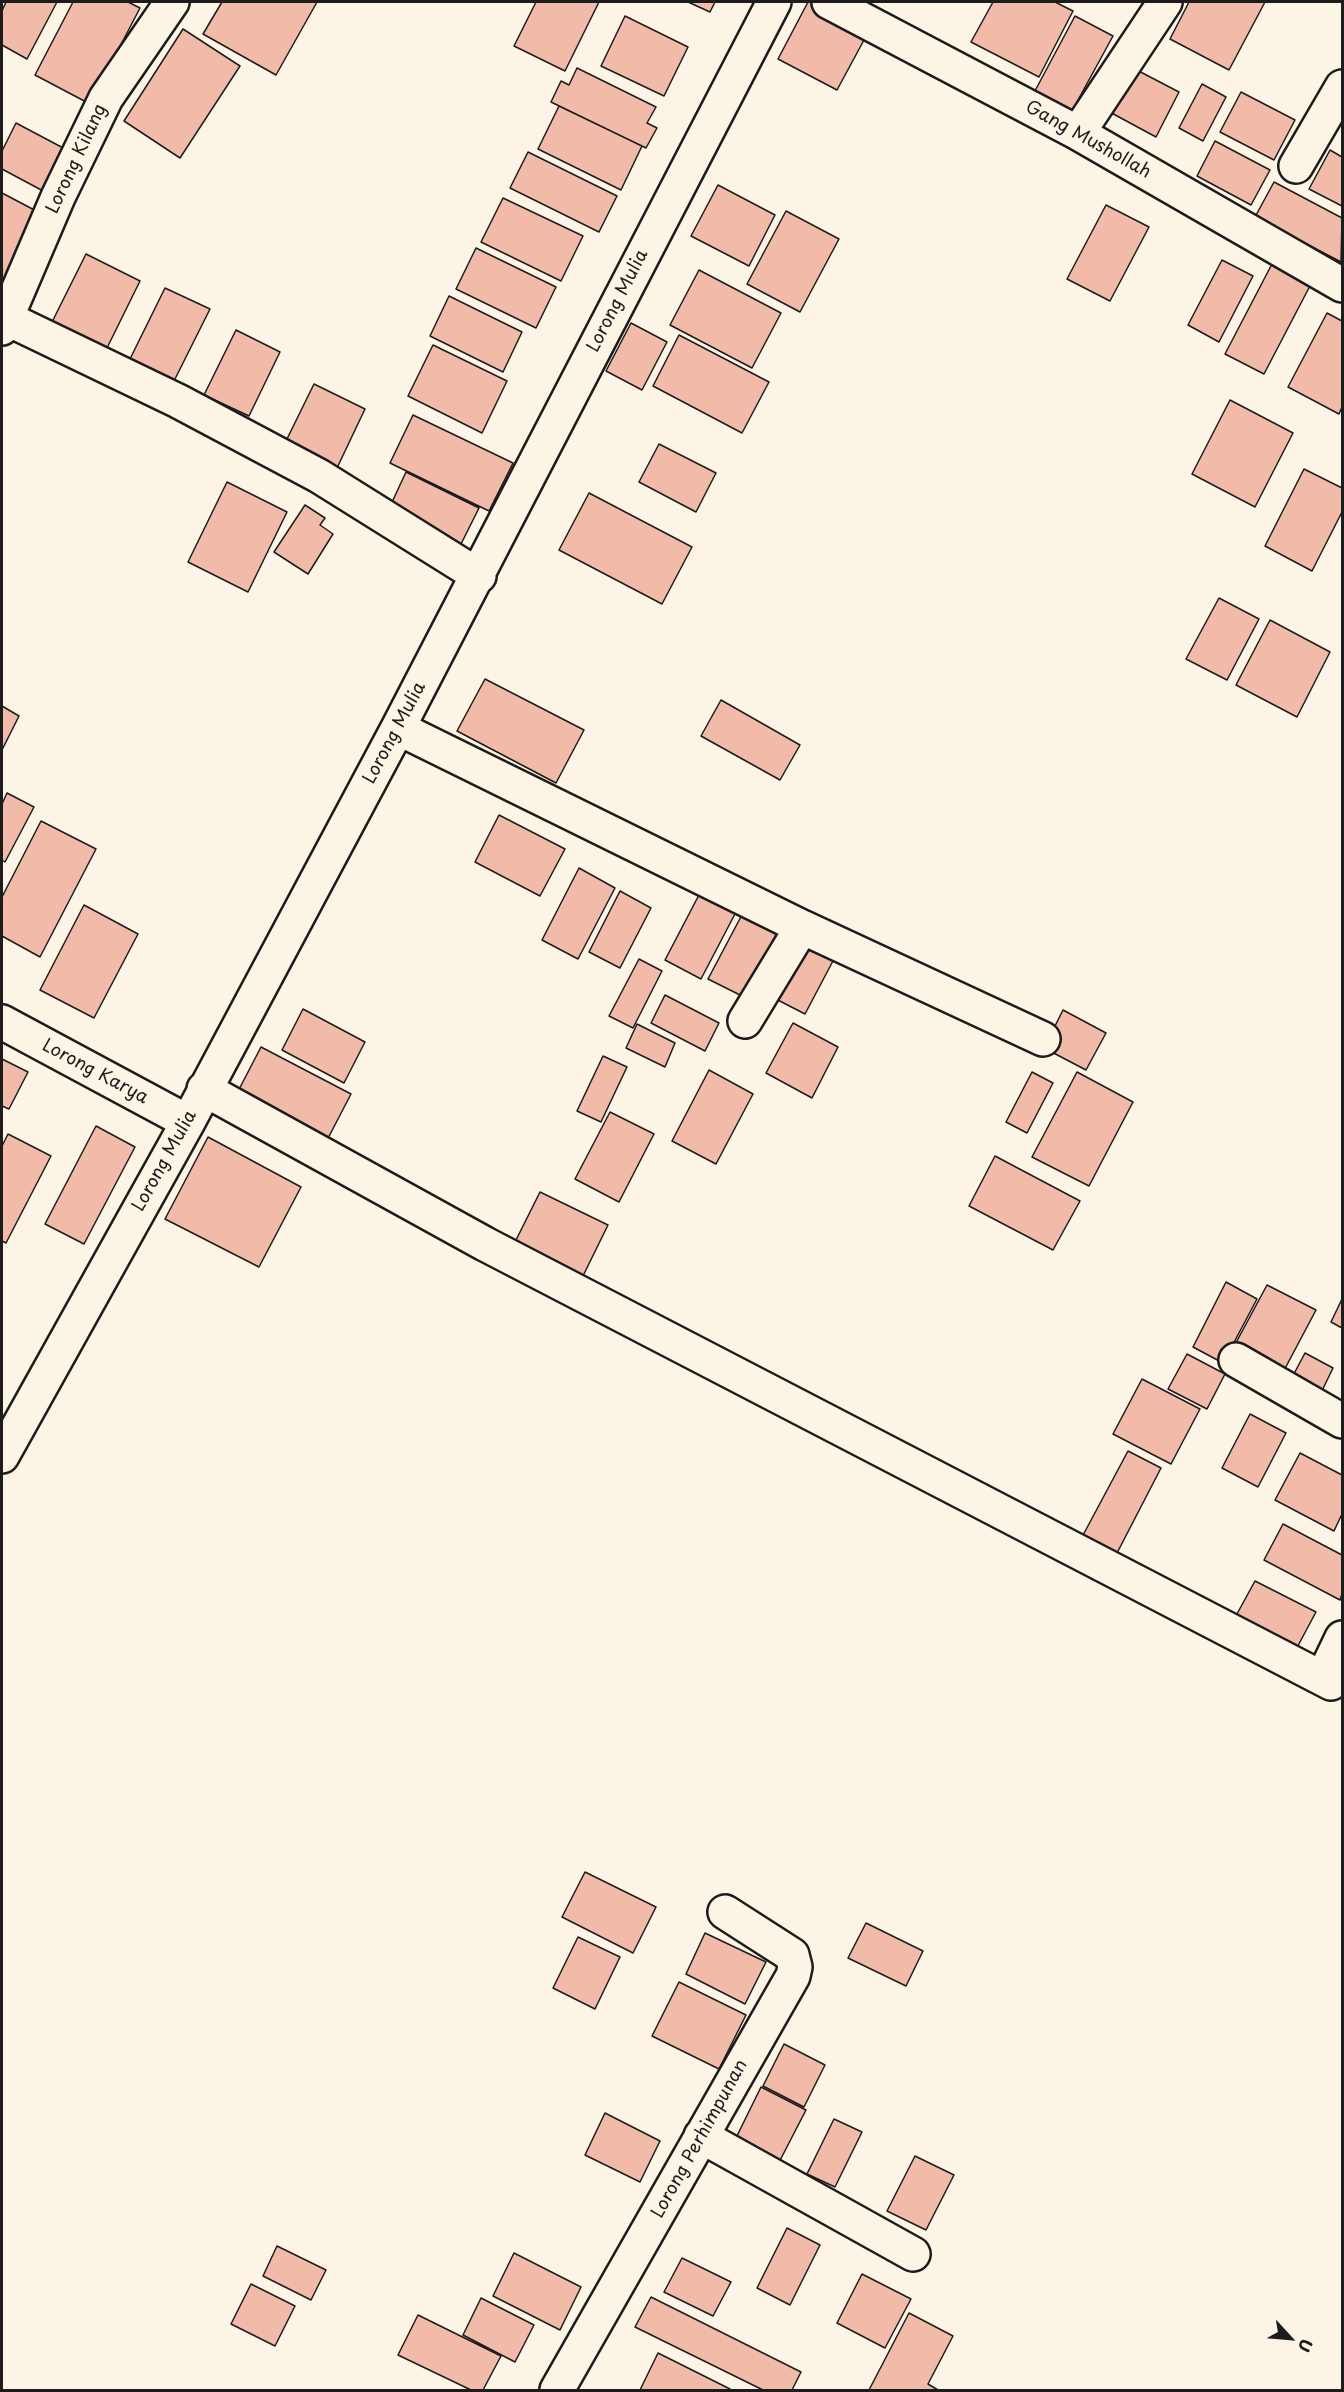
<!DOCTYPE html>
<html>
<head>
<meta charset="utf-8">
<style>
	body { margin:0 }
	#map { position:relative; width:1344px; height:2392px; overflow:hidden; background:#fcf5e5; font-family:"Playpen Sans",sans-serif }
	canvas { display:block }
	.frame { position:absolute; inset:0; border:3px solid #1c1c1c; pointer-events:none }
	.north { position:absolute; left:1260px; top:2308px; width:60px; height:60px; -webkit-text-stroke:4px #fcf5e5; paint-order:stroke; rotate:116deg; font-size:16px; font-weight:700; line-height:24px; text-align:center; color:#1c1c1c }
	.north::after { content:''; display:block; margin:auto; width:21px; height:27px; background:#1c1c1c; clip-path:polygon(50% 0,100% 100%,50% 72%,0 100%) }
</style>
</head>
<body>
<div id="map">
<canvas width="1344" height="2392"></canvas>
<div class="frame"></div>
<div class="north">U</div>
</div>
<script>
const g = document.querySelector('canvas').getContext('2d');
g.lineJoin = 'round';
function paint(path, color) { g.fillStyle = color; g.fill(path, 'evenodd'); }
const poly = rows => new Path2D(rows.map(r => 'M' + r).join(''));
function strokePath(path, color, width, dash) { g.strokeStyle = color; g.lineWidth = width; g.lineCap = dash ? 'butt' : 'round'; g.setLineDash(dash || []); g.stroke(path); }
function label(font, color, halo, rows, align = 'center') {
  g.font = font + ' "Playpen Sans",sans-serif'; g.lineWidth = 4.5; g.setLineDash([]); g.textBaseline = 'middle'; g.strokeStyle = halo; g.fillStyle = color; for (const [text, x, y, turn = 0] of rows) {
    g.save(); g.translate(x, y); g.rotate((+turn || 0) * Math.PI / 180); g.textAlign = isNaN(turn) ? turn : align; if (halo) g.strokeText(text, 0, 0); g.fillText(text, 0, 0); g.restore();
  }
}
const building = poly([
	[6,2,57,2,27,59,2,45,2,11,6,2],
	[73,2,128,2,140,8,90,104,35,75,73,2],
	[222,2,317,2,276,75,203,34,222,2],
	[536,2,599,2,565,71,514,46,536,2],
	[688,2,715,2,710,12,688,2],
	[808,2,823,2,871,27,837,90,778,59,808,2],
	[993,2,1055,2,1073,11,1039,77,971,42,993,2],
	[1189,2,1265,2,1229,70,1170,39,1189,2],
	[625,16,688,47,664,96,601,66,625,16],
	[1075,16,1113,36,1066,122,1029,102,1075,16],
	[183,29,240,66,180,158,124,121,183,29],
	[1129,66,1179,92,1156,137,1106,110,1129,66],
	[577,68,656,107,647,123,657,128,646,148,551,102,561,81,569,85,577,68],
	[1202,84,1226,97,1203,141,1179,128,1202,84],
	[1241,92,1295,120,1274,160,1220,132,1241,92],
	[559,106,642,146,621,190,538,149,559,106],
	[16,123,67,150,45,192,2,169,2,151,16,123],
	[1215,141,1270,170,1251,205,1197,176,1215,141],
	[1330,150,1342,157,1342,206,1309,189,1330,150],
	[528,152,617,196,599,232,510,188,528,152],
	[1274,182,1342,218,1341,262,1255,217,1274,182],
	[718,185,775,215,749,266,691,236,718,185],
	[2,193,42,214,4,288,2,287,2,193],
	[503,198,583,236,561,281,481,242,503,198],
	[1106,205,1149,227,1110,301,1067,279,1106,205],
	[786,211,839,239,800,312,747,284,786,211],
	[476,248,556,287,536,328,456,289,476,248],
	[86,254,140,281,105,352,50,326,86,254],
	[1222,260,1253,276,1219,342,1188,325,1222,260],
	[1273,262,1312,282,1264,374,1225,354,1273,262],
	[699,270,781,313,752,368,670,325,699,270],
	[165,288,210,309,173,383,129,361,165,288],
	[449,296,522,332,503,372,430,336,449,296],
	[1327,313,1342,321,1342,407,1339,414,1288,387,1327,313],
	[631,323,667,342,642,390,606,371,631,323],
	[236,330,280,352,249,416,204,395,236,330],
	[679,335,769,382,742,433,653,386,679,335],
	[433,345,507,381,482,433,408,396,433,345],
	[314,384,365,409,337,468,285,443,314,384],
	[1230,400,1293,433,1255,507,1192,474,1230,400],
	[413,415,513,463,489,511,390,463,413,415],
	[659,444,716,473,696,512,639,482,659,444],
	[1304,469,1342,488,1342,512,1312,571,1265,546,1304,469],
	[406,472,479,508,459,548,387,513,406,472],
	[227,482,287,512,248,592,188,562,227,482],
	[589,493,692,547,662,604,559,550,589,493],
	[305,505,325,518,320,525,333,534,308,574,274,552,305,505],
	[1219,598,1259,619,1227,680,1186,659,1219,598],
	[1270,620,1330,652,1297,717,1236,685,1270,620],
	[485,679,584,730,556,783,457,731,485,679],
	[721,700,800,745,780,780,701,736,721,700],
	[2,706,19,716,2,750,2,706],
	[7,793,34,807,5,862,2,860,2,804,7,793],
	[499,815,565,849,540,896,475,862,499,815],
	[41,821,96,849,40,957,2,936,2,897,41,821],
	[579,868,615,888,578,959,542,940,579,868],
	[620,891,651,908,620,968,589,952,620,891],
	[700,893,736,912,701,979,665,960,700,893],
	[84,905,138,934,94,1018,40,990,84,905],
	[744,911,779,929,744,997,708,979,744,911],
	[799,940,834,959,805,1014,770,996,799,940],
	[639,959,662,971,633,1028,609,1016,639,959],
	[665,995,719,1023,705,1051,651,1023,665,995],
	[303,1009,365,1042,344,1083,282,1050,303,1009],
	[1063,1010,1106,1033,1086,1070,1044,1048,1063,1010],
	[793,1023,838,1047,812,1098,766,1073,793,1023],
	[637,1024,675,1043,665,1067,626,1048,637,1024],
	[261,1047,351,1094,324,1146,234,1099,261,1047],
	[603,1056,627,1067,601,1122,577,1111,603,1056],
	[2,1059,28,1072,9,1109,2,1106,2,1059],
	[709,1070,753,1094,716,1164,672,1141,709,1070],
	[1032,1072,1053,1083,1027,1133,1006,1122,1032,1072],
	[1077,1072,1133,1102,1089,1186,1032,1157,1077,1072],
	[610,1112,654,1134,619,1202,575,1179,610,1112],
	[96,1126,135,1147,84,1244,45,1224,96,1126],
	[8,1134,51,1156,6,1243,2,1241,2,1146,8,1134],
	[208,1137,301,1187,259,1267,165,1219,208,1137],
	[995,1156,1080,1201,1053,1250,969,1206,995,1156],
	[540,1192,608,1225,580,1282,512,1248,540,1192],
	[1226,1282,1257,1299,1223,1363,1193,1347,1226,1282],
	[1267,1285,1316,1310,1280,1378,1231,1352,1267,1285],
	[1342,1299,1342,1328,1331,1322,1342,1299],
	[1305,1353,1333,1368,1317,1401,1288,1385,1305,1353],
	[1187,1354,1225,1374,1207,1409,1168,1389,1187,1354],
	[1142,1379,1200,1409,1171,1464,1113,1434,1142,1379],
	[1250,1414,1286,1433,1258,1487,1222,1468,1250,1414],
	[1128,1451,1161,1468,1116,1555,1082,1537,1128,1451],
	[1300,1453,1342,1475,1342,1514,1334,1531,1275,1500,1300,1453],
	[1283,1524,1342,1555,1342,1594,1340,1600,1264,1560,1283,1524],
	[1255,1581,1316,1612,1293,1655,1232,1623,1255,1581],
	[585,1872,656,1907,633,1953,562,1917,585,1872],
	[866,1923,923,1951,906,1986,848,1958,866,1923],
	[705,1933,766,1962,745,2004,686,1974,705,1933],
	[578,1937,620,1957,595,2009,553,1988,578,1937],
	[679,1982,746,2015,719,2069,652,2036,679,1982],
	[784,2044,825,2065,804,2107,763,2086,784,2044],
	[761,2087,806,2110,774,2172,730,2150,761,2087],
	[605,2113,660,2141,640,2182,585,2155,605,2113],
	[834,2119,862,2132,835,2187,807,2174,834,2119],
	[915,2156,954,2175,926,2230,887,2211,915,2156],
	[787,2228,820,2245,790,2305,757,2288,787,2228],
	[277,2246,326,2270,311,2300,263,2276,277,2246],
	[514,2253,581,2287,560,2330,493,2296,514,2253],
	[682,2258,731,2282,713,2316,664,2292,682,2258],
	[862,2274,911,2299,885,2348,837,2323,862,2274],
	[251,2284,295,2306,275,2346,231,2324,251,2284],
	[651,2297,801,2372,792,2390,763,2390,635,2327,651,2297],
	[481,2298,534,2325,515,2362,463,2335,481,2298],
	[909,2313,953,2336,928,2384,938,2390,869,2390,909,2313],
	[418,2315,501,2356,483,2390,471,2390,398,2355,418,2315],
	[658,2353,730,2389,729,2390,640,2390,658,2353]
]);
paint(building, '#f2baa8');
strokePath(building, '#1c1c1c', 1.5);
const street = poly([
	[829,2,1078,133,1342,285],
	[1078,133,1165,2],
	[1296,166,1342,87],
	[6,318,178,401,319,476,479,576],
	[2,328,58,197,106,98,172,2],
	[398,728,802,927,1043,1039],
	[745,1021,802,927],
	[2,1022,188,1122],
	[204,1089,485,1244,1331,1683],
	[1236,1360,1342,1421],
	[2,1456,188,1122,398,728,774,2],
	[1331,1683,1328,1675,1330,1663,1342,1638],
	[701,2136,913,2254],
	[557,2390,793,1976,795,1967,792,1955,725,1912]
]);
strokePath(street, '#1c1c1c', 38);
strokePath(street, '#fcf5e5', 33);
label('18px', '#1c1c1c', '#fcf5e5', [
	["Gang Mushollah",1088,140,29],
	["Lorong Kilang",77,159,-65],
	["Lorong Mulia",618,301,-63],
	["Lorong Mulia",395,733,-62],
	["Lorong Karya",95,1072,28],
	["Lorong Mulia",165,1161,-61],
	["Lorong Perhimpunan",700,2139,-61]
]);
</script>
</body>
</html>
